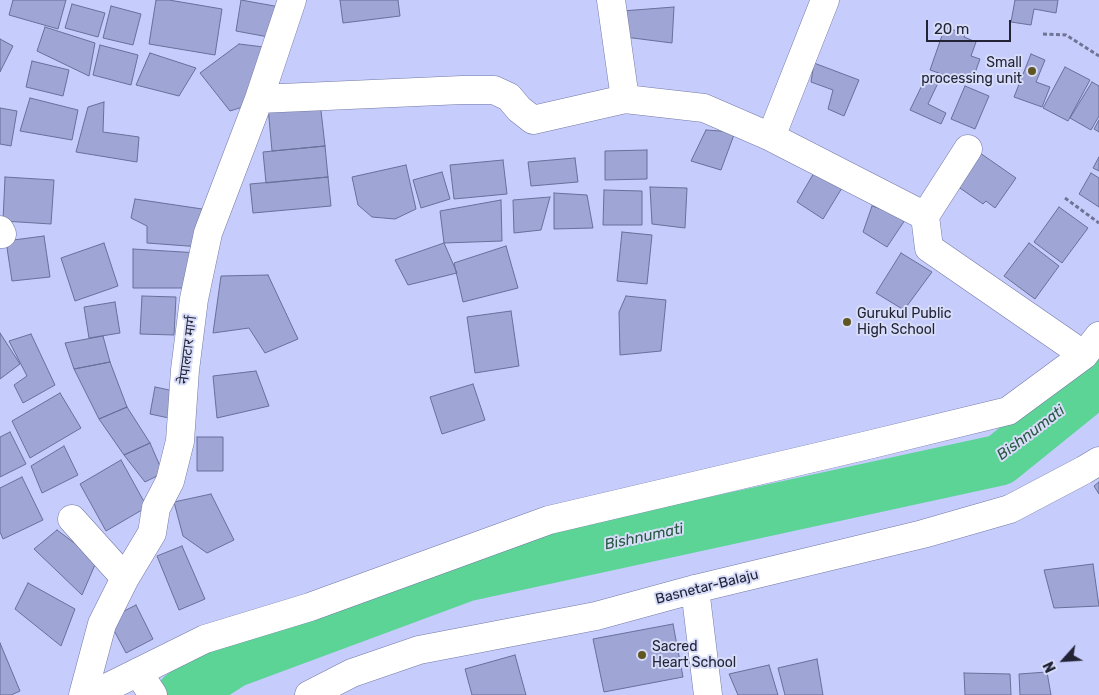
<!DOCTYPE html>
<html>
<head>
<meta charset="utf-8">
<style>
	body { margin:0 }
	#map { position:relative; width:1099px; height:695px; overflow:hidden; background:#c6cdfd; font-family:Rubik,sans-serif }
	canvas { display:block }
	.north { position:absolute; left:1039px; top:635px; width:50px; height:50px; -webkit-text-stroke:4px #d7dcf9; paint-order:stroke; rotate:244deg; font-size:14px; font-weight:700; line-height:20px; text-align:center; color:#222436 }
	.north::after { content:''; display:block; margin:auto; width:18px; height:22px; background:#222436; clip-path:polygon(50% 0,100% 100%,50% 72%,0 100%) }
	.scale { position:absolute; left:926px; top:20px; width:85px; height:22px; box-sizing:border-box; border:2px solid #222436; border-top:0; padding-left:6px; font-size:15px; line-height:18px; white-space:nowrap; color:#222436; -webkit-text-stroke:4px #d7dcf9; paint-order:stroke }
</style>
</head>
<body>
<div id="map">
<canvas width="1099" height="695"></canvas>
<div class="north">N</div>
<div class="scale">20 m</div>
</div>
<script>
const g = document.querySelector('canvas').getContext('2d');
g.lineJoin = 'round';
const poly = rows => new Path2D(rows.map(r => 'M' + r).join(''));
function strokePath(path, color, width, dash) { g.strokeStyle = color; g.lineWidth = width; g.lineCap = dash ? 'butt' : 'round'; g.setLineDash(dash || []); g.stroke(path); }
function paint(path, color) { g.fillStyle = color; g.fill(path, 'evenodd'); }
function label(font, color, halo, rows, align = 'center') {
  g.font = font + ' Rubik,"Noto Sans Devanagari",sans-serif'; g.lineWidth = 4; g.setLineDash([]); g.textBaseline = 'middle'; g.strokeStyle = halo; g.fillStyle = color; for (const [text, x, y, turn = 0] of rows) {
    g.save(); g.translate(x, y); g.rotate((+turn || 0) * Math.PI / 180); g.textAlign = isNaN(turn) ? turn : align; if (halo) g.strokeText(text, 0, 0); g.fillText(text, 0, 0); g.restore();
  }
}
strokePath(poly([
	[182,695,234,662,466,576,1000,460,1099,380]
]), '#5bd496', 51);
const building = poly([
	[13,0,66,0,58,29,9,15,13,0],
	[156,0,169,0,222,9,215,55,149,44,156,0],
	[241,0,280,7,274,38,236,31,241,0],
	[340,0,398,0,400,16,343,23,340,0],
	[1015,0,1058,0,1056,13,1034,9,1031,25,1011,22,1015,0],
	[72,4,105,13,98,37,65,28,72,4],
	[111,6,141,14,133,45,103,38,111,6],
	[674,7,672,43,617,36,622,11,674,7],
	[45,27,95,43,89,76,37,51,45,27],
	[945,27,965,34,964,37,976,42,971,56,980,59,971,84,930,70,945,27],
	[0,39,13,46,0,72,0,39],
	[239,44,272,48,249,105,230,111,200,73,239,44],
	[100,45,138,55,131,85,93,75,100,45],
	[150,53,196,68,179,96,136,85,150,53],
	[1031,54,1045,60,1036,82,1050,87,1042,107,1014,97,1031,54],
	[32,61,69,70,63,96,26,87,32,61],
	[814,63,859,80,844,116,828,109,833,90,811,82,814,63],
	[1065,67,1090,80,1068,121,1043,108,1065,67],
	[926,77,938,83,928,104,946,113,941,124,910,110,926,77],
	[1092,82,1099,86,1099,116,1091,130,1070,118,1092,82],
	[965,86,989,96,975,129,951,119,965,86],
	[30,98,78,110,72,140,20,131,30,98],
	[104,102,103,132,139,137,137,162,76,152,88,107,104,102],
	[320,102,325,146,272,151,268,107,320,102],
	[0,108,17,111,11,146,0,144,0,108],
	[1099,120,1099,132,1094,129,1099,120],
	[706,130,735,132,721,170,691,161,706,130],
	[325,146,328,177,266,183,263,152,325,146],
	[647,150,647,179,605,180,605,151,647,150],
	[980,153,1016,178,995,208,986,201,983,204,957,186,980,153],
	[1099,157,1099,171,1093,168,1099,157],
	[575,158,578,182,531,186,528,162,575,158],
	[503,160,507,194,454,199,450,165,503,160],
	[406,165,416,209,395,219,372,217,358,205,352,177,406,165],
	[815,171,845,183,823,219,797,202,815,171],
	[442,172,450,199,421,208,413,180,442,172],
	[1091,173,1099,178,1099,207,1079,194,1091,173],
	[5,177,54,180,51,224,3,221,5,177],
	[328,177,331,206,253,213,250,184,328,177],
	[650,187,687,188,685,228,652,224,650,187],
	[604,190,642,191,642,225,603,225,604,190],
	[554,193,587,195,593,228,554,229,554,193],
	[550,197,541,230,514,233,513,200,550,197],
	[135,199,209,210,201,247,147,243,147,226,131,218,135,199],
	[501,200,502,241,444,243,440,211,501,200],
	[872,206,907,217,887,247,863,232,872,206],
	[1059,207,1088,228,1062,263,1034,242,1059,207],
	[622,232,652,235,647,284,617,281,622,232],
	[44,236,50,277,12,281,6,241,44,236],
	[104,243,118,286,75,301,61,258,104,243],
	[444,243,457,273,408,285,395,260,444,243],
	[1029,243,1059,266,1035,299,1004,276,1029,243],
	[506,246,518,288,463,302,454,263,506,246],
	[133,249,199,253,194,288,133,288,133,249],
	[901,253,932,272,904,310,876,293,901,253],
	[268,275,298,339,265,353,249,328,213,333,221,276,268,275],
	[142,296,176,297,174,335,140,334,142,296],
	[626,296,666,300,661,351,620,355,619,312,626,296],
	[115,302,120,333,89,338,84,307,115,302],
	[511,311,519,366,475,373,467,317,511,311],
	[0,333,20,364,0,379,0,333],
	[31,334,55,385,23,403,14,385,27,376,9,341,31,334],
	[103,336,110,362,74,369,65,343,103,336],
	[110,362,127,407,99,419,74,369,110,362],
	[256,371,269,406,217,418,213,376,256,371],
	[473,384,485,420,442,434,430,397,473,384],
	[155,387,174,391,169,418,150,414,155,387],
	[60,393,81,428,30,458,12,421,60,393],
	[127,407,150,443,124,455,99,419,127,407],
	[10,432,26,464,0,477,0,437,10,432],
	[197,437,223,437,223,471,197,471,197,437],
	[150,443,163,473,145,482,124,455,150,443],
	[64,446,78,475,42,493,31,466,64,446],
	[121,460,147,507,106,531,80,484,121,460],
	[22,477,43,520,3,539,0,532,0,488,22,477],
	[1099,482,1099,494,1094,486,1099,482],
	[211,494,234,540,207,553,183,536,174,502,211,494],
	[57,530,97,560,82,595,34,549,57,530],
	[182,546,205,599,179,610,157,556,182,546],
	[1093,564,1099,606,1054,608,1044,570,1093,564],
	[28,583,75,609,61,646,15,609,28,583],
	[136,605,153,639,126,653,108,619,136,605],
	[673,624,683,677,604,692,593,639,673,624],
	[0,643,20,691,11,695,0,695,0,643],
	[515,655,526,695,472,695,465,669,515,655],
	[817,659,823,695,785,695,778,668,817,659],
	[769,665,778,695,738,695,729,674,769,665],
	[1047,672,1051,695,1020,695,1019,674,1047,672],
	[964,673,1010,674,1011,695,965,695,964,673]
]);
paint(building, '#9fa5d4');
strokePath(building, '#696f9a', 1);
const minor = poly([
	[611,0,625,99],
	[259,99,462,90,494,90,509,97,519,109,533,120,625,99,704,108,771,137,925,216],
	[771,137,825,0],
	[968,149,925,216,929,248,1084,355],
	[0,230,2,234],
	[72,519,125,578],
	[695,589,708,695],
	[138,672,153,695],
	[83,695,102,624,125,578,152,533,156,508,170,481,180,441,185,370,194,299,208,233,259,99,292,0],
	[92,695,205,639,310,607,549,520,864,446,1008,411,1084,355,1099,336],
	[309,695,352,673,419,650,596,616,695,589,923,534,1010,509,1084,470,1099,461]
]);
strokePath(minor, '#7379a4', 29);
strokePath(poly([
	[1043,34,1066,35,1099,56],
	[1065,198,1099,223]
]), '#6f7394', 3, [4, 2.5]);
strokePath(minor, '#fff', 28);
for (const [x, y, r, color] of [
	[1032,71,5,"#605622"],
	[847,322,5,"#605622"],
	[642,655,5,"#605622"]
]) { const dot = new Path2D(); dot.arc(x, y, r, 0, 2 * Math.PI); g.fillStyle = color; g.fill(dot); strokePath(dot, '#d7dcf9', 2); }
label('14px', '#222436', '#d7dcf9', [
	["Small",1022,63,"right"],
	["processing unit",1022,79,"right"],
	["Gurukul Public",857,314],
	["High School",857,330],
	["Sacred",652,647],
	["Heart School",652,663]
], 'left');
label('14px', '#222436', '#d7dcf9', [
	["नेपालटार मार्ग",188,350,-83],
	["Basnetar-Balaju",707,587,-14]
]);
label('italic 15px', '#295940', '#d7dcf9', [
	["Bishnumati",1031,433,-37],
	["Bishnumati",644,537,-12]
]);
</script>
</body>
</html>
